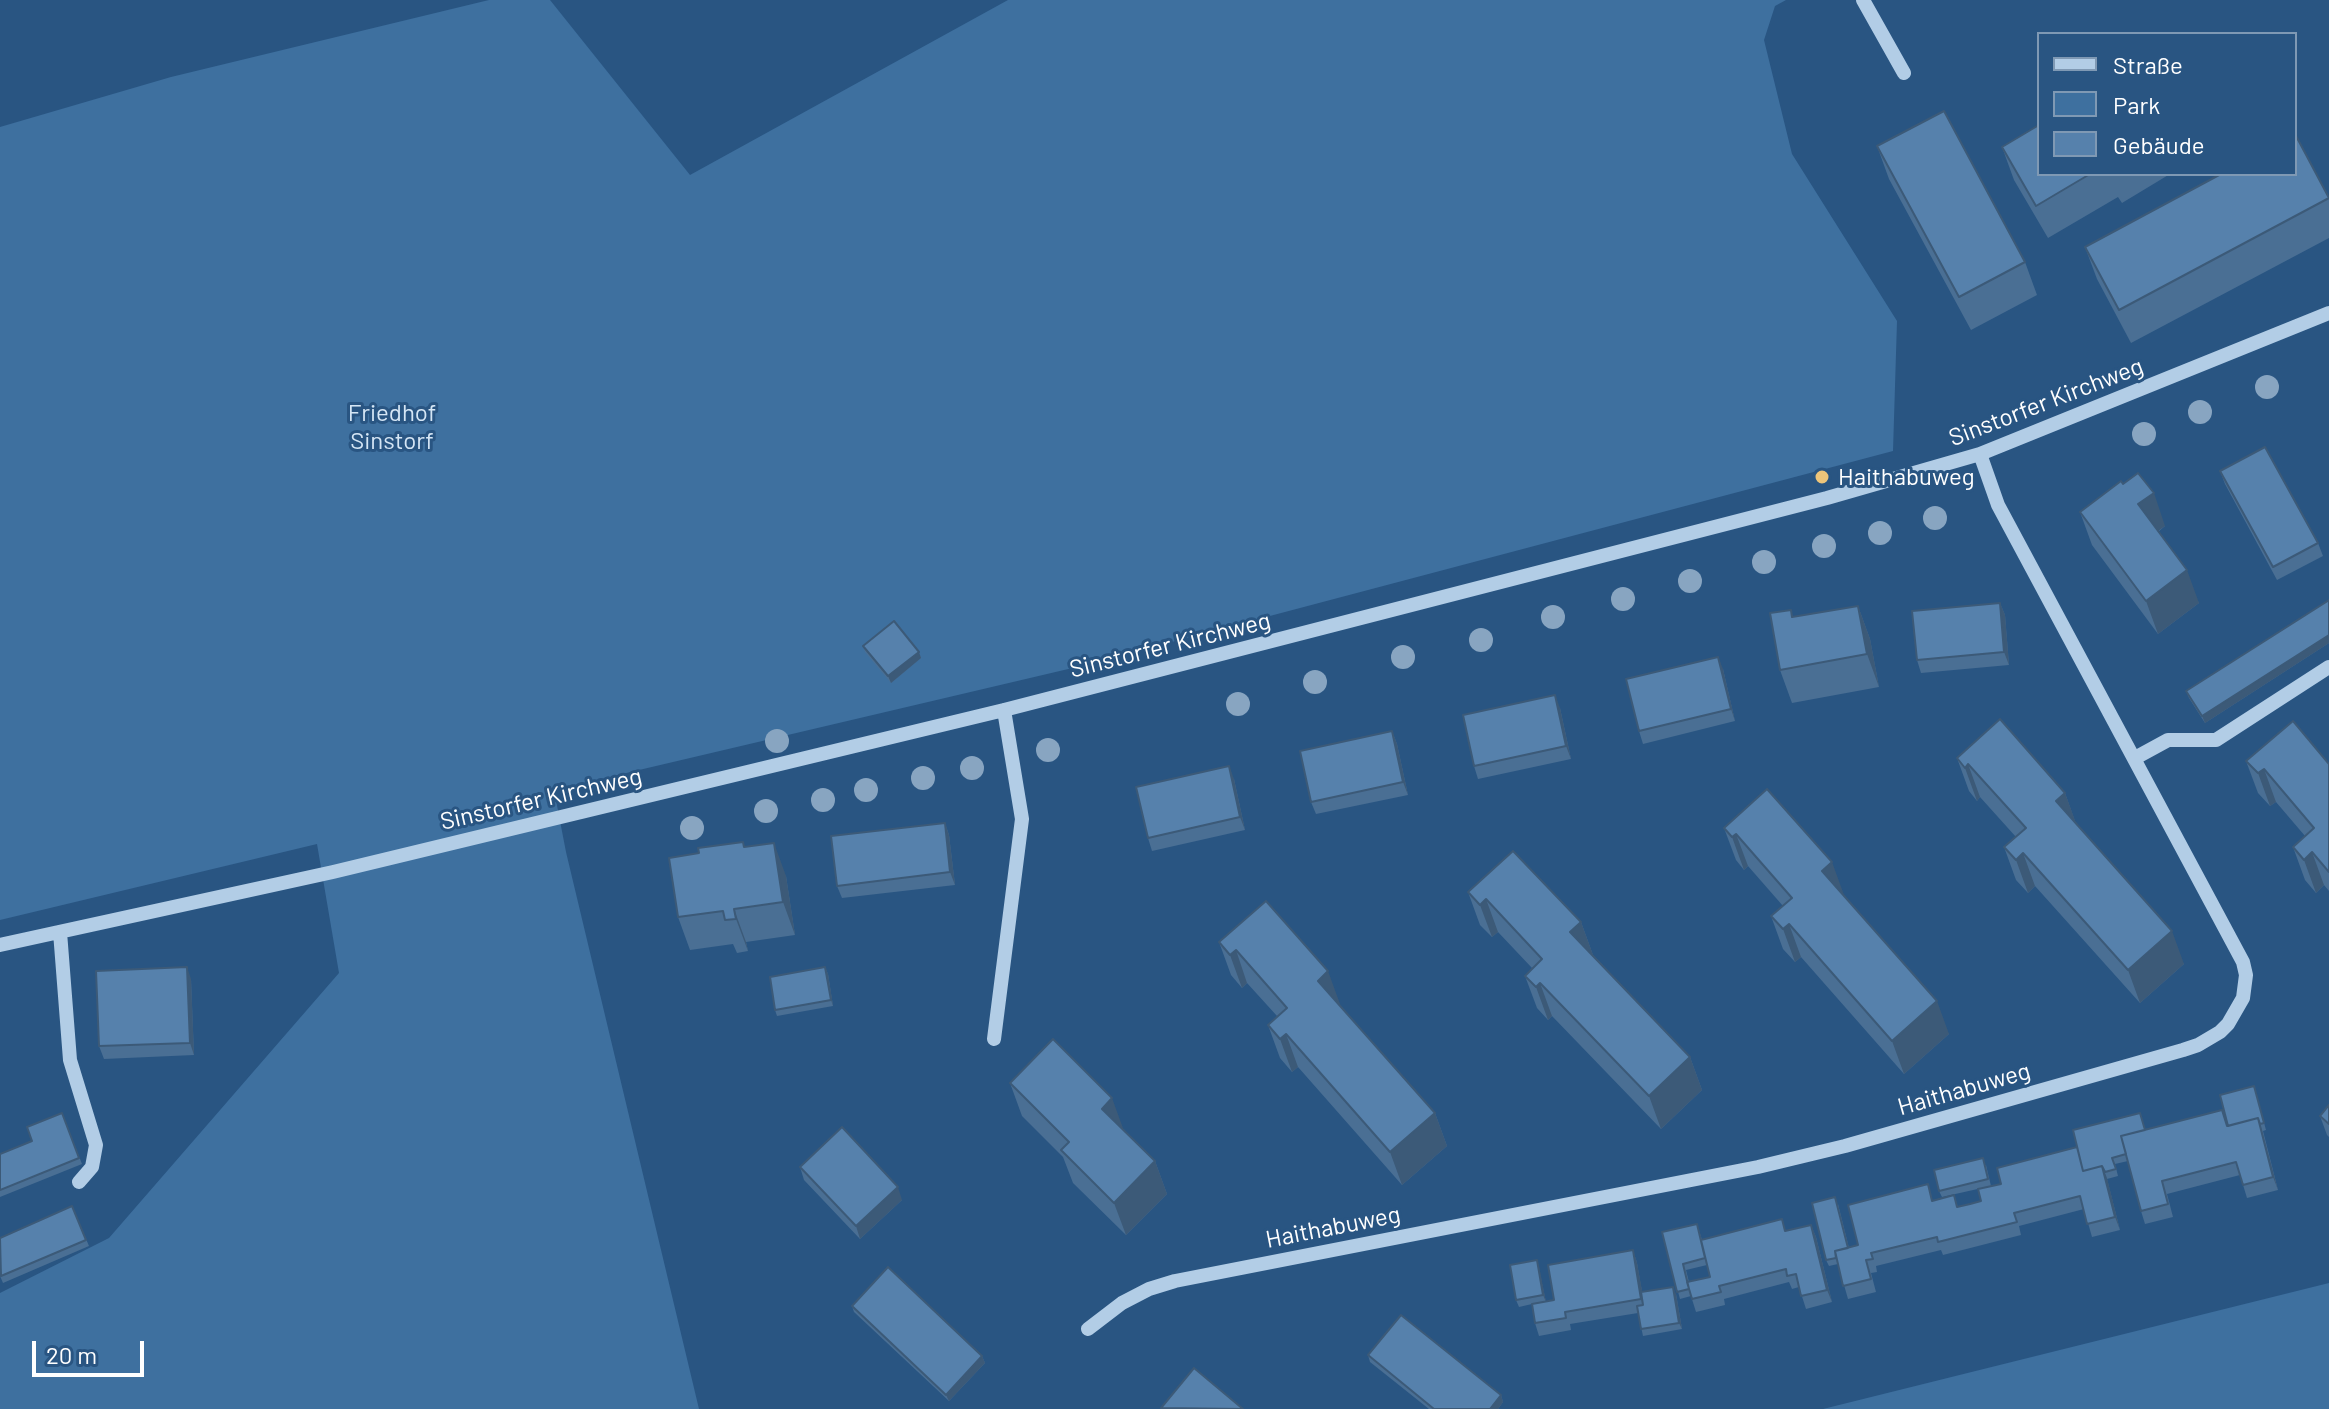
<!DOCTYPE html>
<html>
<head>
<meta charset="utf-8">
<style>
	body { margin:0 }
	#map { position:relative; width:2329px; height:1409px; overflow:hidden; background:#295582; font-family:Barlow,sans-serif }
	canvas { display:block }
	.legend { position:absolute; left:2037px; top:32px; width:260px; height:144px; box-sizing:border-box; background:#295582; border:2px solid #7f99b4; margin:0; padding:10px 14px; list-style:none; font-size:24px; color:#fff }
	.legend li { display:flex; align-items:center; gap:16px; height:40px }
	.legend b { width:40px; border:2px solid #7f99b4 }
	.scale { position:absolute; left:32px; top:1341px; width:112px; height:36px; box-sizing:border-box; border:4px solid #fff; border-top:0; padding-left:10px; font-size:24px; line-height:28px; white-space:nowrap; color:#fff; -webkit-text-stroke:6px #295582; paint-order:stroke }
</style>
</head>
<body>
<div id="map">
<canvas width="2329" height="1409"></canvas>
<ul class="legend">
<li><b style="height:10px;background:#b2cde6"></b>Straße</li>
<li><b style="height:22px;background:#3e709f"></b>Park</li>
<li><b style="height:22px;background:#5681ac"></b>Gebäude</li>
</ul>
<div class="scale">20 m</div>
</div>
<script>
const g = document.querySelector('canvas').getContext('2d');
g.lineJoin = 'round';
function paint(path, color) { g.fillStyle = color; g.fill(path, 'evenodd'); }
const poly = rows => new Path2D(rows.map(r => 'M' + r).join(''));
function strokePath(path, color, width, dash) { g.strokeStyle = color; g.lineWidth = width; g.lineCap = dash ? 'butt' : 'round'; g.setLineDash(dash || []); g.stroke(path); }
function label(font, color, halo, rows, align = 'center') {
  g.font = font + ' Barlow,sans-serif'; g.lineWidth = 6; g.setLineDash([]); g.textBaseline = 'middle'; g.strokeStyle = halo; g.fillStyle = color; for (const [text, x, y, turn = 0] of rows) {
    g.save(); g.translate(x, y); g.rotate((+turn || 0) * Math.PI / 180); g.textAlign = isNaN(turn) ? turn : align; if (halo) g.strokeText(text, 0, 0); g.fillText(text, 0, 0); g.restore();
  }
}
paint(poly([
	[489,0,550,0,690,175,1008,0,1786,0,1775,6,1764,40,1792,154,1897,321,1893,451,1081,666,554,790,566,852,699,1409,0,1409,0,1293,109,1238,339,973,317,844,0,920,0,127,171,77],
	[2329,1283,2329,1409,1823,1409]
]), '#3e709f');
strokePath(poly([
	[1863,0,1904,73],
	[2135,758,2168,740,2216,740,2329,667],
	[60,932,70,1060,96,1145,92,1167,79,1182],
	[0,945,333,872,1004,710,1827,498,1980,454,2329,313],
	[994,1039,1022,819,1004,710],
	[1088,1329,1122,1303,1149,1289,1175,1281,1758,1167,1845,1146,2183,1050,2198,1045,2220,1032,2228,1024,2243,998,2246,975,2243,962,1998,505,1980,454]
]), '#b2cde6', 14);
g.fillStyle = '#88a5c1';
for (const [x, y] of [
	[2267,387],
	[2200,412],
	[2144,434],
	[1935,518],
	[1880,533],
	[1824,546],
	[1764,562],
	[1690,581],
	[1623,599],
	[1553,617],
	[1481,640],
	[1403,657],
	[1315,682],
	[1238,704],
	[777,741],
	[1048,750],
	[972,768],
	[923,778],
	[866,790],
	[823,800],
	[766,811],
	[692,828]
]) { g.beginPath(); g.arc(x, y, 12, 0, 2 * Math.PI); g.fill(); }
paint(poly([
	[1877,146,2025,262,2037,295,1971,330,1889,179],
	[2002,147,2039,174,2170,174,2122,203,2118,197,2048,238,2014,180],
	[2329,198,2329,238,2131,343,2097,279,2085,247],
	[2220,471,2318,543,2323,556,2277,580,2225,484],
	[2080,512,2165,526,2158,532,2199,603,2158,634,2092,545],
	[2329,600,2329,643,2205,723,2189,698,2186,691],
	[2000,603,2005,615,2009,665,1921,673,1917,660],
	[1858,606,1870,639,1879,687,1792,703,1780,670,1794,617],
	[863,646,919,652,921,658,891,683,865,652],
	[1723,669,1735,721,1643,744,1639,731],
	[1560,708,1571,759,1478,779,1474,766],
	[1392,731,1397,744,1408,795,1316,814,1311,802],
	[1957,758,2065,793,2076,824,2184,964,2140,1003,2035,886,2028,893,2016,880,2004,847,2016,837,1980,797,1977,801,1969,791],
	[2246,761,2329,764,2329,891,2324,885,2316,893,2305,880,2293,847,2305,836,2276,802,2270,806,2258,793],
	[1234,779,1245,830,1152,851,1148,838],
	[945,823,949,835,955,885,842,898,837,886],
	[1724,828,1844,895,1949,1034,1904,1074,1801,957,1795,962,1783,949,1771,916,1783,906,1748,866,1744,870,1736,860],
	[745,847,786,876,795,935,746,942,748,951,737,953,733,944,690,950,678,917],
	[1468,892,1581,922,1593,955,1690,1057,1702,1090,1661,1129,1552,1016,1548,1020,1537,1008,1525,976,1532,968,1498,932,1492,937,1480,925],
	[1219,942,1340,1004,1339,1005,1435,1113,1447,1146,1402,1185,1298,1067,1292,1072,1280,1058,1268,1025,1277,1016,1247,983,1242,988,1231,975],
	[825,967,828,974,833,1006,777,1016,775,1010],
	[191,979,194,1055,104,1059,99,1046],
	[1010,1083,1124,1131,1155,1161,1167,1194,1126,1235,1073,1183,1063,1157,1022,1116],
	[2254,1086,2266,1130,2263,1131,2278,1190,2247,1198,2240,1175,2167,1194,2173,1217,2145,1224,2141,1211,2128,1161,2115,1164,2118,1176,2107,1179,2120,1230,2092,1237,2084,1209,2019,1226,2021,1235,1943,1255,1941,1250,1876,1266,1877,1272,1871,1273,1876,1292,1848,1299,1838,1264,1829,1266,1826,1260,1838,1204,1849,1248,1858,1245,1934,1200,1954,1195,1958,1207,1981,1201,2001,1184,2145,1130,2222,1110],
	[2329,1105,2329,1137,2327,1135,2320,1116],
	[62,1113,82,1164,0,1197,0,1154,32,1141],
	[1986,1165,1991,1186,1942,1197,1939,1191],
	[800,1167,902,1200,860,1239,804,1180],
	[72,1206,89,1246,3,1283,0,1276],
	[1697,1224,1702,1240,1786,1231,1811,1225,1816,1237,1832,1302,1806,1309,1799,1287,1792,1289,1789,1282,1724,1299,1725,1305,1696,1312,1691,1296,1680,1299,1662,1232],
	[1707,1265,1710,1277,1689,1282,1686,1270],
	[1633,1250,1637,1263,1642,1292,1676,1294,1682,1329,1643,1336,1638,1313,1570,1324,1571,1330,1539,1336,1535,1323,1532,1304,1519,1307,1516,1300,1537,1260,1546,1302,1554,1300],
	[852,1306,982,1356,985,1363,949,1401,854,1312],
	[1368,1355,1501,1395,1503,1402,1498,1409,1429,1409,1370,1362]
]), '#4a6f94');
paint(poly([
	[2154,493,2165,526,2150,537,2138,504],
	[2187,570,2199,603,2158,634,2146,601],
	[2000,603,2005,615,2009,665,2004,652],
	[1858,606,1870,639,1879,687,1867,654],
	[2329,635,2329,643,2205,723,2202,716],
	[919,652,921,658,891,683,888,676],
	[1718,657,1723,669,1735,721,1731,709],
	[1555,695,1560,708,1571,759,1566,746],
	[1392,731,1397,744,1408,795,1403,782],
	[1968,764,1980,797,1977,801,1965,768],
	[1229,766,1234,779,1245,830,1240,817],
	[2264,769,2276,802,2270,806,2258,773],
	[2065,793,2077,826,2056,801],
	[945,823,949,835,955,885,950,872],
	[1736,834,1748,866,1744,870,1732,837],
	[774,843,786,876,795,935,783,902],
	[2312,852,2324,885,2316,893,2304,860],
	[2023,853,2035,886,2028,893,2016,860],
	[1832,862,1844,895,1834,904,1822,871],
	[1486,899,1498,932,1492,937,1480,905],
	[734,909,746,942,748,951,736,919],
	[1581,922,1593,955,1570,932],
	[1789,924,1801,957,1795,962,1783,929],
	[2172,931,2184,964,2140,1003,2128,970],
	[1236,950,1247,983,1242,988,1230,955],
	[187,967,191,979,194,1055,190,1043],
	[825,967,828,974,833,1006,831,1000],
	[1328,971,1340,1004,1330,1014,1318,981],
	[1540,983,1552,1016,1548,1020,1536,987],
	[1937,1001,1949,1034,1904,1074,1892,1041],
	[1286,1034,1298,1067,1292,1072,1280,1039],
	[1690,1057,1702,1090,1661,1129,1649,1096],
	[1112,1098,1124,1131,1102,1109],
	[1435,1113,1447,1146,1402,1185,1390,1152],
	[2258,1118,2262,1131,2278,1190,2273,1177],
	[1155,1161,1167,1194,1126,1235,1114,1203],
	[2102,1166,2107,1178,2120,1230,2115,1217],
	[898,1187,902,1200,860,1239,856,1226],
	[1811,1225,1816,1237,1832,1302,1827,1290],
	[1633,1250,1637,1263,1646,1312,1641,1299],
	[1537,1260,1539,1266,1546,1302,1543,1295],
	[1673,1287,1676,1294,1682,1329,1679,1323],
	[982,1356,985,1363,949,1401,946,1395],
	[1501,1395,1503,1402,1498,1409,1490,1409]
]), '#3c5a78');
const building = poly([
	[1944,111,2025,262,1959,297,1877,146,1944,111],
	[2039,125,2039,174,2090,174,2036,206,2002,147,2039,125],
	[2295,134,2329,198,2119,310,2085,247,2221,174,2295,174,2295,134],
	[2265,447,2318,543,2273,567,2220,471,2265,447],
	[2138,473,2154,493,2138,504,2187,570,2146,601,2080,512,2121,481,2123,484,2138,473],
	[2329,600,2329,635,2202,716,2186,691,2329,600],
	[2000,603,2004,652,1917,660,1912,611,2000,603],
	[1858,606,1867,654,1780,670,1770,613,1791,610,1792,617,1858,606],
	[894,621,919,652,888,676,863,646,894,621],
	[1718,657,1731,709,1639,731,1626,679,1718,657],
	[1555,695,1566,746,1474,766,1463,715,1555,695],
	[2000,719,2065,793,2056,801,2172,931,2128,970,2023,853,2016,860,2004,847,2026,828,1968,764,1965,768,1957,758,2000,719],
	[2293,721,2329,764,2329,872,2312,852,2304,860,2293,847,2314,828,2264,769,2258,773,2246,761,2293,721],
	[1392,731,1403,782,1311,802,1300,751,1392,731],
	[1229,766,1240,817,1148,838,1136,787,1229,766],
	[1767,789,1832,862,1822,871,1937,1001,1892,1041,1789,924,1783,929,1771,916,1792,898,1736,834,1732,837,1724,828,1767,789],
	[945,823,950,872,837,886,831,836,945,823],
	[743,842,744,847,774,843,783,902,734,909,736,919,725,920,723,911,678,917,669,858,699,853,698,848,743,842],
	[1513,851,1581,922,1570,932,1690,1057,1649,1096,1540,983,1536,987,1525,976,1542,959,1486,899,1480,905,1468,892,1513,851],
	[1266,901,1328,971,1318,981,1435,1113,1390,1152,1286,1034,1280,1039,1268,1025,1287,1008,1236,950,1230,955,1219,942,1266,901],
	[187,967,190,1043,99,1046,96,971,187,967],
	[825,967,831,1000,775,1010,770,977,825,967],
	[1053,1039,1112,1098,1102,1109,1155,1161,1114,1203,1061,1150,1069,1142,1010,1083,1053,1039],
	[2254,1086,2264,1123,2260,1124,2258,1118,2228,1126,2220,1095,2254,1086],
	[2329,1105,2329,1124,2320,1116,2329,1105],
	[2222,1110,2227,1126,2258,1118,2273,1177,2243,1185,2236,1162,2162,1181,2168,1204,2141,1211,2121,1136,2222,1110],
	[62,1113,79,1158,0,1190,0,1154,32,1141,27,1127,62,1113],
	[2140,1113,2145,1130,2121,1136,2126,1154,2112,1158,2116,1169,2105,1172,2102,1166,2083,1171,2073,1130,2140,1113],
	[842,1127,898,1187,856,1226,800,1167,842,1127],
	[2077,1147,2083,1171,2102,1166,2115,1217,2087,1224,2080,1196,2014,1213,2017,1222,1938,1242,1937,1237,1871,1253,1873,1259,1866,1260,1871,1279,1843,1286,1835,1251,1858,1245,1848,1205,1928,1184,1932,1201,1954,1195,1957,1207,1970,1204,1981,1201,1978,1189,2001,1184,1997,1168,2077,1147],
	[1983,1158,1988,1179,1939,1191,1934,1170,1983,1158],
	[1835,1197,1848,1248,1835,1251,1836,1258,1826,1260,1812,1203,1835,1197],
	[72,1206,86,1240,1,1276,0,1238,72,1206],
	[1782,1219,1785,1231,1811,1225,1827,1290,1801,1296,1796,1274,1787,1276,1786,1269,1719,1286,1721,1292,1692,1299,1687,1282,1710,1277,1701,1240,1782,1219],
	[1697,1224,1705,1258,1683,1264,1689,1289,1677,1292,1662,1232,1697,1224],
	[1633,1250,1641,1299,1565,1312,1566,1318,1535,1323,1532,1304,1554,1300,1548,1265,1633,1250],
	[1537,1260,1543,1295,1516,1300,1510,1265,1537,1260],
	[888,1267,982,1356,946,1395,852,1306,888,1267],
	[1673,1287,1679,1323,1641,1329,1637,1306,1643,1305,1641,1292,1673,1287],
	[1401,1315,1501,1395,1490,1409,1434,1409,1368,1355,1401,1315],
	[1194,1368,1243,1409,1161,1408,1194,1368]
]);
paint(building, '#5681ac');
strokePath(building, '#3c5a78', 2);
for (const [x, y, r, color] of [
	[1822,477,8,"#edc57a"]
]) { const dot = new Path2D(); dot.arc(x, y, r, 0, 2 * Math.PI); g.fillStyle = color; g.fill(dot); strokePath(dot, '#295582', 3); }
label('24px', '#fff', '#295582', [
	["Sinstorfer Kirchweg",2046,402,-21],
	["Sinstorfer Kirchweg",1170,645,-14],
	["Sinstorfer Kirchweg",541,799,-13],
	["Haithabuweg",1964,1089,-16],
	["Haithabuweg",1333,1227,-11]
]);
label('24px', '#d5e6f5', '#295582', [
	["Friedhof",392,413],
	["Sinstorf",392,441]
]);
label('24px', '#fff', '#295582', [
	["Haithabuweg",1838,477]
], 'left');
</script>
</body>
</html>
